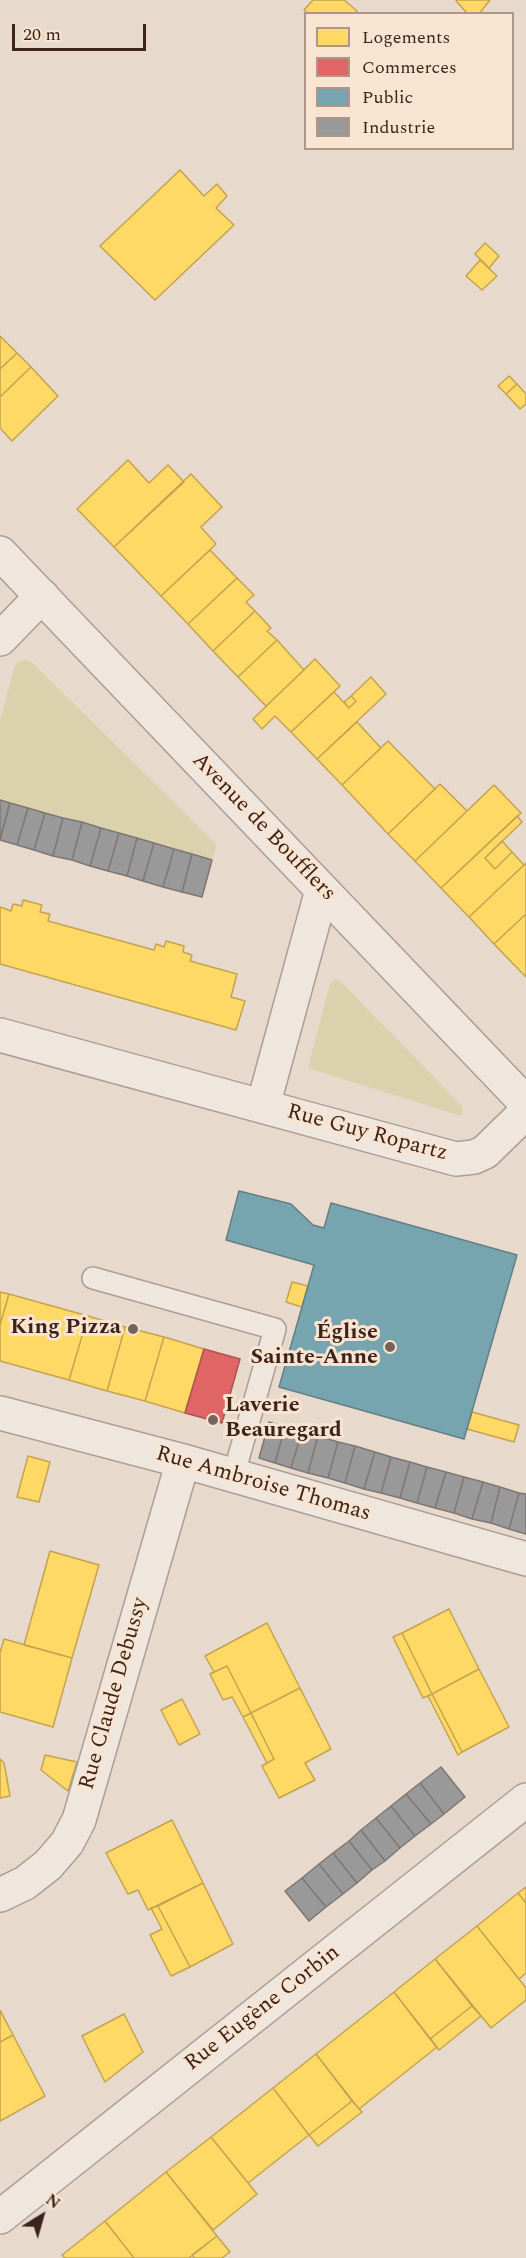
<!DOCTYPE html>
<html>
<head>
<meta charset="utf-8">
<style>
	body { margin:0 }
	#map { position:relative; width:526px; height:2258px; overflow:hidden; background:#e7d9cc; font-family:Spectral,serif }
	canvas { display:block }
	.legend { position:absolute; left:304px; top:12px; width:210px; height:138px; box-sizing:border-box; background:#f9e4d1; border:2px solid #ad9789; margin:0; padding:8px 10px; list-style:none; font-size:18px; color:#3c241c }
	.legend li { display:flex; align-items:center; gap:12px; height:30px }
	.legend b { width:30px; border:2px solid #ad9789 }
	.north { position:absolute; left:12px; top:2186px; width:60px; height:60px; -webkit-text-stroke:4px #f9e4d1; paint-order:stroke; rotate:37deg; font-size:16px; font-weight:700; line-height:24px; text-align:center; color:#3c241c }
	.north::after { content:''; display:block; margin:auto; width:21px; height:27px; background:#3c241c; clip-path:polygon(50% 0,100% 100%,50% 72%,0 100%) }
	.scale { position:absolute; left:12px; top:24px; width:134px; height:27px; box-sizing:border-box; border:3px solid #3c241c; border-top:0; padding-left:8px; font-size:18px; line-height:21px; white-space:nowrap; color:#3c241c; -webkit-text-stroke:4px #f9e4d1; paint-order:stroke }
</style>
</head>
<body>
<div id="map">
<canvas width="526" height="2258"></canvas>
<ul class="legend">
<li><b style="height:16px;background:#ffd966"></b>Logements</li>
<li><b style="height:16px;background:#e06666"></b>Commerces</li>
<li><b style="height:16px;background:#76a5af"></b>Public</li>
<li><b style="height:16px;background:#999"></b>Industrie</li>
</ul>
<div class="north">N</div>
<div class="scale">20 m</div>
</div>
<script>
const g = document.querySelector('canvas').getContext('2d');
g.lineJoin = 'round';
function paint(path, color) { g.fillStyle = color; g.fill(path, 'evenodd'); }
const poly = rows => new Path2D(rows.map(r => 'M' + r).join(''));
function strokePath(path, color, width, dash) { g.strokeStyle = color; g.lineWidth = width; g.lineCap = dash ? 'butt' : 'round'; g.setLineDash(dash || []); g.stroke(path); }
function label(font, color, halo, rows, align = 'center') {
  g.font = font + ' Spectral,serif'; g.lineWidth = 6; g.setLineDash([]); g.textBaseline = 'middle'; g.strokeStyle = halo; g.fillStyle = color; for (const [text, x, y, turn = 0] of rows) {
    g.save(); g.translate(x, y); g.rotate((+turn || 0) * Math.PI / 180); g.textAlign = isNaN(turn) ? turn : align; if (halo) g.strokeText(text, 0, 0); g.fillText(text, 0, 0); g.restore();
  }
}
paint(poly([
	[25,660,32,662,217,845,212,860,0,800,0,719,15,666,19,661],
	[333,980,339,980,342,983,463,1107,461,1116,308,1068,330,984]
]), '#dbd1ac');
const homes = poly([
	[313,0,344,0,357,11,355,14,309,14,304,10,313,0],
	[457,0,490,0,479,14,468,14,456,1,457,0],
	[180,170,204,196,217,184,227,196,216,208,234,225,155,300,100,246,180,170],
	[485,243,499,256,489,268,475,254,485,243],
	[480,260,497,276,482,290,466,276,480,260],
	[0,336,17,353,0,369,0,336],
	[17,353,31,367,0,397,0,369,17,353],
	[31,367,58,396,12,441,0,428,0,397,31,367],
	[509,376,517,384,506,394,498,386,509,376],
	[517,384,526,394,526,404,520,409,506,394,517,384],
	[128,460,149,483,168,465,184,482,114,547,77,509,128,460],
	[191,474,222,507,201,527,216,544,161,596,114,547,191,474],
	[210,550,237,578,188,624,161,596,210,550],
	[237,578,254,595,246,602,255,611,213,651,188,624,237,578],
	[255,611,271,628,267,631,277,640,238,677,213,651,255,611],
	[277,640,304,670,266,706,238,677,277,640],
	[315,659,340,686,291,732,275,716,262,729,253,719,315,659],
	[371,677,386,694,317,759,291,732,334,692,349,708,356,701,351,696,371,677],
	[351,696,356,701,349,708,344,702,351,696],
	[357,722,381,748,342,785,317,759,357,722],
	[388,741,435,789,388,834,342,785,388,741],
	[440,784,467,811,415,861,388,834,440,784],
	[494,785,521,813,441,888,415,861,494,785],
	[517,816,522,822,485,858,495,869,512,852,524,865,469,917,441,888,517,816],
	[502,841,512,852,495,869,485,858,502,841],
	[526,863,526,914,494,944,469,917,526,863],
	[23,900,42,905,40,912,50,914,48,921,154,950,156,944,164,947,166,941,184,946,183,952,192,955,190,961,237,974,231,997,245,1001,236,1030,0,964,0,907,11,911,13,904,22,906,23,900],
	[526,914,526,977,494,944,526,914],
	[292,1282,308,1286,302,1307,286,1302,292,1282],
	[0,1292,9,1294,0,1325,0,1292],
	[9,1294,88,1316,69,1380,0,1361,0,1325,9,1294],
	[88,1316,125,1327,107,1391,69,1380,88,1316],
	[125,1327,164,1337,145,1401,107,1391,125,1327],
	[164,1337,204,1349,185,1413,145,1401,164,1337],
	[472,1412,519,1425,514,1442,467,1429,472,1412],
	[28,1456,50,1462,39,1502,17,1497,28,1456],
	[50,1551,99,1565,72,1658,24,1645,50,1551],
	[449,1609,479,1669,432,1694,402,1633,449,1609],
	[267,1623,300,1688,251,1713,227,1666,214,1672,205,1656,267,1623],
	[402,1633,432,1694,423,1698,393,1637,402,1633],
	[4,1639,72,1658,53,1727,0,1712,0,1653,4,1639],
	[227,1666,251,1713,243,1717,232,1697,223,1700,210,1674,227,1666],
	[479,1669,509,1727,462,1752,432,1694,479,1669],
	[300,1688,331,1749,305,1763,315,1780,279,1798,262,1766,274,1759,251,1713,300,1688],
	[432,1694,462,1752,458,1755,428,1696,432,1694],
	[182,1699,200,1734,179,1745,161,1710,182,1699],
	[251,1713,274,1759,267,1763,243,1717,251,1713],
	[45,1755,77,1762,68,1791,41,1770,45,1755],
	[0,1759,4,1763,10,1796,0,1798,0,1759],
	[172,1820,203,1883,148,1910,138,1890,128,1894,106,1853,172,1820],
	[203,1883,233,1944,190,1967,158,1906,203,1883],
	[526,1887,526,1903,518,1893,526,1887],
	[518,1893,526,1903,526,1973,519,1979,477,1926,518,1893],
	[158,1906,190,1967,171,1976,150,1935,162,1929,151,1908,158,1906],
	[477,1926,526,1988,526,2000,491,2028,435,1959,477,1926],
	[435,1959,472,2006,430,2039,394,1992,435,1959],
	[394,1992,437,2047,359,2109,316,2054,394,1992],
	[472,2006,481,2016,439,2050,430,2039,472,2006],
	[0,2010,13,2035,0,2042,0,2010],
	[124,2014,143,2052,105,2082,82,2036,124,2014],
	[13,2035,45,2096,0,2121,0,2042,13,2035],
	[316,2054,352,2101,309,2135,273,2088,316,2054],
	[273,2088,309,2135,248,2183,211,2137,273,2088],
	[352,2101,362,2112,318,2146,309,2135,352,2101],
	[211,2137,257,2194,213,2230,166,2172,211,2137],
	[166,2172,217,2236,189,2258,134,2258,105,2221,166,2172],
	[105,2221,134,2258,65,2258,62,2255,105,2221],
	[217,2236,230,2252,222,2258,194,2258,192,2255,217,2236]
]);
paint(homes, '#ffd966');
strokePath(homes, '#c4a350', 1.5);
const shops = poly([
	[204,1349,240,1359,222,1423,185,1413,204,1349]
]);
paint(shops, '#e06666');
strokePath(shops, '#af5250', 1.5);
const public = poly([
	[239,1191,291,1204,313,1225,324,1228,331,1203,517,1255,464,1439,279,1387,314,1265,226,1240,239,1191]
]);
paint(public, '#76a5af');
strokePath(public, '#657e83', 1.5);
const industry = poly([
	[0,800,10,803,0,838,0,800],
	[10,803,28,808,17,845,0,840,10,803],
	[28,808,45,813,34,850,17,845,28,808],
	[45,813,63,818,53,856,34,850,45,813],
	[63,818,82,822,72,860,53,856,63,818],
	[82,822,101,828,90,866,72,860,82,822],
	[101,828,119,833,108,871,90,866,101,828],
	[119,833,137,838,127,876,108,871,119,833],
	[137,838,154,843,143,881,127,876,137,838],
	[154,843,174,849,163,887,143,881,154,843],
	[174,849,192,854,182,892,163,887,174,849],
	[192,854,212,860,202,897,182,892,192,854],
	[269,1422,285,1427,275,1463,259,1458,269,1422],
	[285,1427,302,1431,291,1468,275,1463,285,1427],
	[302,1431,318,1436,308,1473,291,1468,302,1431],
	[318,1436,338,1442,328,1478,308,1473,318,1436],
	[338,1442,355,1446,345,1483,328,1478,338,1442],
	[355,1446,375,1452,364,1489,345,1483,355,1446],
	[375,1452,391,1457,381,1493,364,1489,375,1452],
	[391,1457,410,1462,400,1498,381,1493,391,1457],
	[410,1462,427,1467,417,1503,400,1498,410,1462],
	[427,1467,446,1472,435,1508,417,1503,427,1467],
	[446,1472,464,1477,454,1513,435,1508,446,1472],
	[464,1477,483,1482,472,1519,454,1513,464,1477],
	[483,1482,500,1487,491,1523,472,1519,483,1482],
	[500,1487,519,1493,509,1529,491,1523,500,1487],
	[519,1493,526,1494,526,1534,509,1529,519,1493],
	[441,1767,465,1797,444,1814,420,1783,441,1767],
	[420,1783,444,1814,431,1824,406,1794,420,1783],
	[406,1794,431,1824,415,1836,391,1806,406,1794],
	[391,1806,415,1836,400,1848,376,1818,391,1806],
	[376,1818,400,1848,385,1861,361,1830,376,1818],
	[361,1830,385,1861,372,1870,349,1841,361,1830],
	[349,1841,372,1870,357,1883,333,1853,349,1841],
	[333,1853,357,1883,343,1894,319,1864,333,1853],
	[319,1864,343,1894,326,1907,302,1878,319,1864],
	[302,1878,326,1907,309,1921,285,1891,302,1878]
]);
paint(industry, '#999');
strokePath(industry, '#7d7674', 1.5);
const service = poly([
	[93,1278,275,1329,233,1477]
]);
const minor = poly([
	[0,639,42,596],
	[0,1035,456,1159,474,1157,485,1152,526,1112],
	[263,1106,322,890],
	[0,1413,183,1461,526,1559],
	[0,1895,25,1883,48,1865,67,1843,79,1820,183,1461],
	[0,2217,526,1800]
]);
const tertiary = poly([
	[0,553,526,1103]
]);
strokePath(service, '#ac9e95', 24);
strokePath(minor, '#ac9e95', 36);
strokePath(tertiary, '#ac9e95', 36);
strokePath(service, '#efe6de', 21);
strokePath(minor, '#efe6de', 33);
strokePath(tertiary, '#efe6de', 33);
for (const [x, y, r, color] of [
	[133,1329,6,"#78635a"],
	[390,1347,6,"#78635a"],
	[213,1420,6,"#78635a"]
]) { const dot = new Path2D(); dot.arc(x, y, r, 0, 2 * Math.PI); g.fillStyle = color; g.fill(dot); strokePath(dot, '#f9e4d1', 2); }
label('22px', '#3c241c', '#f9e4d1', [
	["Avenue de Boufflers",263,828,46],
	["Rue Guy Ropartz",367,1134,15],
	["Rue Ambroise Thomas",263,1485,16],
	["Rue Claude Debussy",115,1694,-74],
	["Rue Eugène Corbin",263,2009,-38]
]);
label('bold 22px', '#3c241c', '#f9e4d1', [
	["King Pizza",121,1329],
	["Église",378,1334],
	["Sainte-Anne",378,1359],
	["Laverie",225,1407,"left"],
	["Beauregard",225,1432,"left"]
], 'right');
</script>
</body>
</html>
